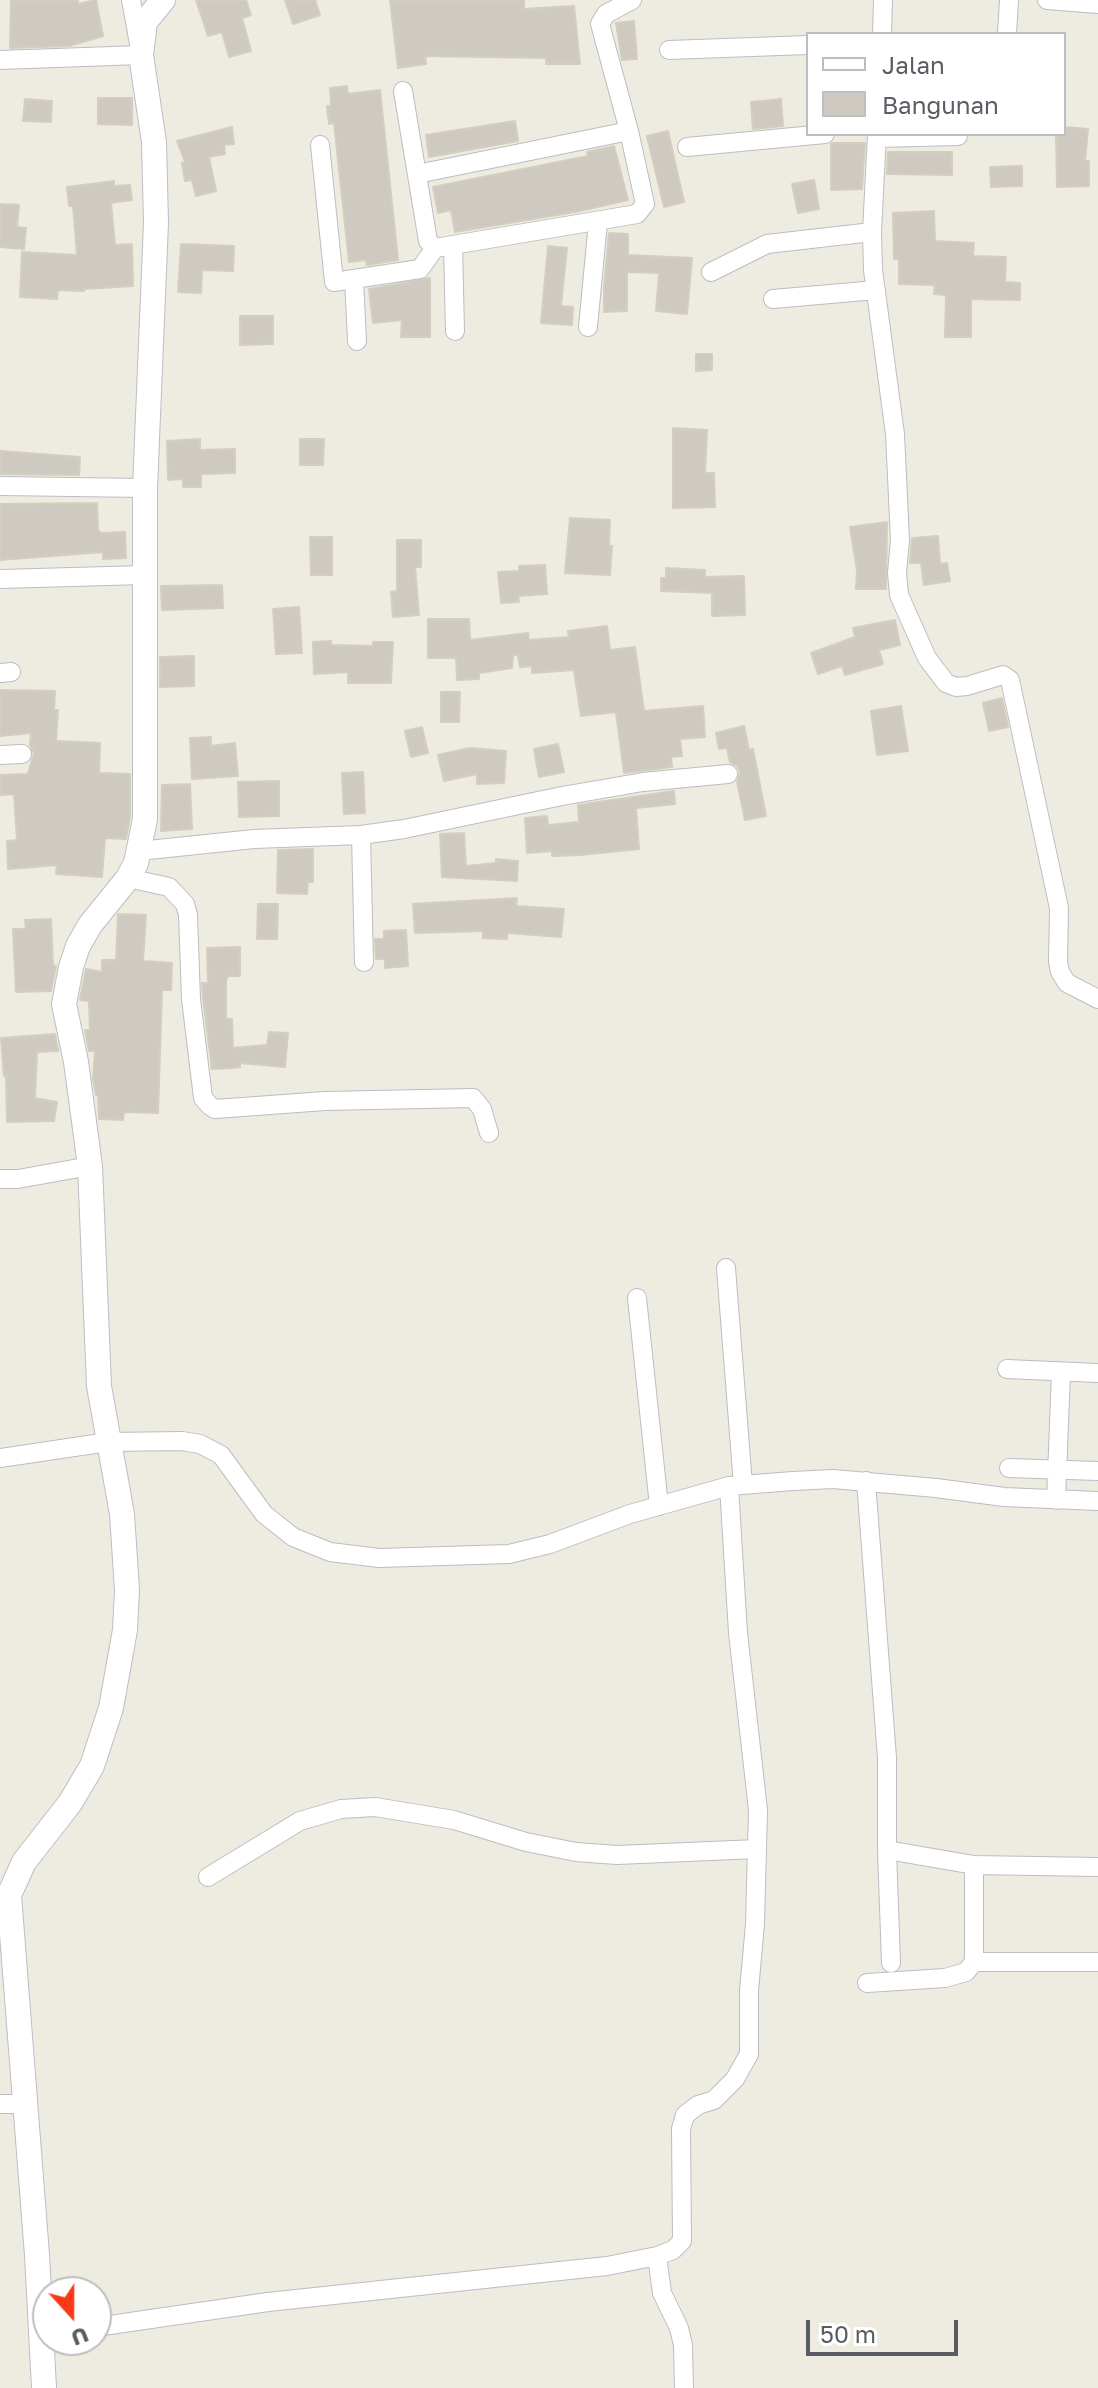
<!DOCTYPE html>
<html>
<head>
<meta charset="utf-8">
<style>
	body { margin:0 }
	#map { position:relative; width:1098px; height:2388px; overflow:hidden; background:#eeece0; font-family:"Golos Text",sans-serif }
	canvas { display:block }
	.legend { position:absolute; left:806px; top:32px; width:260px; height:104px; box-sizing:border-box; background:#fff; border:2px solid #bdbec1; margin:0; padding:10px 14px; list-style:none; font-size:24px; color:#595d63 }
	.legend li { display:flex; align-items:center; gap:16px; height:40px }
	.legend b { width:40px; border:2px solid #bdbec1 }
	.north { position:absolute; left:32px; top:2276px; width:80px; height:80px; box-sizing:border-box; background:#fff; border:2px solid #bdbec1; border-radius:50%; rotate:159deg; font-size:22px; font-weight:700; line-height:32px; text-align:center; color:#595d63 }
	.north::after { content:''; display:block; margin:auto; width:28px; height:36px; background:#fb3818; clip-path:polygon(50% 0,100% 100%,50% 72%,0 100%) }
	.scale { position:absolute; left:806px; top:2320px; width:152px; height:36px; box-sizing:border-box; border:4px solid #595d63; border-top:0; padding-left:10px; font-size:24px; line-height:28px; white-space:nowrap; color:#595d63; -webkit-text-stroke:6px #fff; paint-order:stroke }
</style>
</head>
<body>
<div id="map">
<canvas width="1098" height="2388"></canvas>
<ul class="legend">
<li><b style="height:10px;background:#fff"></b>Jalan</li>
<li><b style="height:22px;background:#cecac1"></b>Bangunan</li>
</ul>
<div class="north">U</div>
<div class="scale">50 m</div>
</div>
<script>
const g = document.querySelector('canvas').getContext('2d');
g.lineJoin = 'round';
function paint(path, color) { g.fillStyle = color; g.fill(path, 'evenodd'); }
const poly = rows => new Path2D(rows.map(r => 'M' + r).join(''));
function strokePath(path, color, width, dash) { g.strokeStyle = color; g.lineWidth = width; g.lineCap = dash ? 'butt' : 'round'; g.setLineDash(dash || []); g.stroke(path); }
const building = poly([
	[11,0,78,0,78,4,96,0,103,36,69,46,10,48,11,0],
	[196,0,246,0,251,15,242,18,251,51,229,57,222,32,208,36,196,0],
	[285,0,315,0,320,15,293,24,285,0],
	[390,0,524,0,524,9,574,6,580,64,546,64,546,58,425,56,426,64,398,68,390,0],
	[634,21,637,59,622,60,616,23,634,21],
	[347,86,348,94,380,90,398,260,367,265,366,260,349,262,334,123,329,124,327,106,331,106,330,88,347,86],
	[98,98,132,98,132,125,98,124,98,98],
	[25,99,52,101,51,122,23,121,25,99],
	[781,99,783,126,753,129,751,102,781,99],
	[515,121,518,141,429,157,426,135,515,121],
	[232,127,234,144,224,145,225,154,209,157,216,191,196,196,192,180,185,181,182,163,185,162,177,141,232,127],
	[1064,127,1088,129,1085,161,1089,161,1089,186,1057,187,1056,134,1064,134,1064,127],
	[668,131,684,202,664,207,647,136,668,131],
	[833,143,865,143,862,189,831,190,831,144,833,143],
	[614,146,628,200,575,212,455,232,451,210,438,213,433,187,588,156,587,152,614,146],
	[888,152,952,152,952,175,887,174,888,152],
	[1022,166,1022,186,991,187,990,167,1022,166],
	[814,180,819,209,798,213,792,184,814,180],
	[114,181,114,186,130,185,132,200,111,203,115,245,132,244,133,286,84,289,84,291,58,290,57,299,20,297,22,252,77,255,73,206,69,206,67,187,114,181],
	[0,204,19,205,17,227,26,228,24,249,0,247,0,204],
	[934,211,935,241,974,243,973,256,1006,257,1005,282,1020,283,1020,300,971,299,971,337,945,337,946,295,934,294,935,285,899,284,899,259,894,259,893,213,934,211],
	[609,233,628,234,628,255,692,258,687,314,656,311,659,273,627,272,627,311,604,312,604,288,609,233],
	[181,244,234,246,233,271,202,270,201,293,178,292,181,244],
	[548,246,567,248,561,306,573,307,572,325,541,323,548,246],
	[430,278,430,337,401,337,402,320,373,323,369,289,430,278],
	[240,316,273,316,273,344,240,345,240,316],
	[696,354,712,354,712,370,696,371,696,354],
	[673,428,707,430,705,473,714,473,715,507,673,508,673,428],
	[200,439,200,450,235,449,235,473,201,474,201,487,183,487,183,479,168,480,167,441,200,439],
	[300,439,324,439,323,465,300,465,300,439],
	[0,451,80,457,79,475,0,474,0,451],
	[97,503,98,530,101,533,125,532,126,558,103,559,103,552,0,560,0,504,97,503],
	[570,518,610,520,609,546,612,546,610,575,565,573,570,518],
	[887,522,886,589,856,589,857,570,850,527,887,522],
	[938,536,940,564,947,563,950,581,924,585,921,563,910,563,912,538,938,536],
	[310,537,332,537,332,575,311,575,310,537],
	[397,540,421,540,421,567,415,567,419,615,393,617,391,592,397,591,397,540],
	[545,565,547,594,518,596,519,602,501,603,498,572,519,571,519,566,545,565],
	[666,568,705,570,705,577,744,576,745,615,712,616,712,593,661,591,661,578,666,578,666,568],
	[222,585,223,608,162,610,161,586,222,585],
	[299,607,302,653,276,654,273,609,299,607],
	[428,619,469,619,470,640,528,633,529,640,569,637,568,631,607,626,610,650,635,647,644,711,703,706,705,737,680,739,682,756,671,757,672,767,624,773,616,712,581,716,574,670,532,673,532,666,520,667,518,655,513,655,512,668,479,673,479,679,457,680,456,658,428,658,428,619],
	[895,620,900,645,879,650,883,664,845,675,842,666,818,674,811,653,855,637,853,628,895,620],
	[331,641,331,645,373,646,373,642,393,642,391,683,348,683,348,672,314,674,313,642,331,641],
	[194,656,194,686,160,687,160,657,194,656],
	[0,690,55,691,54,710,58,710,56,741,100,743,99,773,130,774,130,817,126,839,105,838,102,877,56,874,57,865,8,869,7,841,17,840,14,794,0,795,0,775,28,774,34,753,30,745,31,733,0,736,0,690],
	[441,692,460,692,459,722,441,722,441,692],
	[1002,698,1008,727,989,731,983,703,1002,698],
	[901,706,908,751,877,755,871,711,901,706],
	[744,726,749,750,753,749,766,816,745,820,737,782,740,772,737,766,730,762,727,748,719,749,716,733,744,726],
	[422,727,428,753,411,757,405,731,422,727],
	[211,737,211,746,235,743,238,776,192,779,190,738,211,737],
	[558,744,564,772,539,777,534,749,558,744],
	[470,748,506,751,504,783,477,784,477,774,444,781,438,755,470,748],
	[363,772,365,813,344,814,342,773,363,772],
	[279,781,279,816,239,817,238,782,279,781],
	[190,784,192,829,161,831,162,785,190,784],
	[674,791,675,804,636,808,639,849,581,855,552,856,552,851,527,853,525,818,547,816,548,825,579,822,578,805,674,791],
	[464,833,466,866,496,863,496,859,518,861,517,881,442,877,440,834,464,833],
	[313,849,313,882,308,882,307,894,277,893,278,850,313,849],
	[517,898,516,906,564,909,561,937,507,933,507,939,483,938,483,931,415,933,413,904,517,898],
	[258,904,278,904,277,939,257,939,258,904],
	[118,914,146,915,143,961,172,963,171,990,162,990,158,1113,124,1112,123,1120,99,1119,98,1095,96,1095,93,1079,95,1051,89,1051,85,1030,90,1030,89,1001,80,1000,86,969,102,972,102,960,116,960,118,914],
	[51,919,53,965,56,966,51,991,16,992,13,929,26,929,25,920,51,919],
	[406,930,408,966,385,968,385,959,376,959,375,939,384,939,384,931,406,930],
	[240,947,240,976,228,976,226,981,226,1019,232,1019,233,1048,267,1045,269,1032,288,1033,285,1067,240,1063,240,1067,233,1068,212,1069,203,998,202,983,208,983,207,948,240,947],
	[55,1034,58,1051,37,1052,35,1098,57,1102,54,1121,7,1122,6,1076,4,1076,1,1038,55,1034]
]);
paint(building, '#cecac1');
strokePath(building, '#d3cebe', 2);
const street = poly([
	[1047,0,1098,4],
	[882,34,883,0],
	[1007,34,1009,0],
	[669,50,808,45],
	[0,60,141,55,131,0],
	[403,91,428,241,435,248,637,214,645,204,629,131,600,24,606,14,632,0],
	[877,134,872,232,873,270,895,434,900,540,897,573,899,595,927,658,946,683,956,687,967,686,1003,675,1010,680,1059,908,1058,962,1060,972,1067,983,1098,999],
	[877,138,958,136],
	[320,145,334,282,420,269,435,248],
	[687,147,825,134],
	[417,174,629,131],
	[453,246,455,331],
	[711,272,767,244,872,232],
	[354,279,357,341],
	[773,299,876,290],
	[588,327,598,222],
	[0,486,145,488],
	[0,579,144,575],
	[0,673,11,672],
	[0,755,22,754],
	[361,835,364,962],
	[139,851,254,839,361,835,404,829,562,796,643,782,728,774],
	[128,878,169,887,185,904,188,915,191,999,203,1098,210,1106,215,1109,325,1101,473,1098,482,1109,489,1133],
	[0,1179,18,1179,90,1166],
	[726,1268,743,1485],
	[637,1298,659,1506],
	[1007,1369,1098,1373],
	[0,1458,108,1442,182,1441,200,1444,221,1455,264,1514,293,1537,330,1552,379,1558,509,1554,550,1544,630,1514,729,1486,793,1481,833,1479,936,1488,1004,1497,1098,1501],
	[1009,1468,1098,1471],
	[866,1481,887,1758,887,1850,974,1865,1098,1867],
	[1056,1500,1061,1373],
	[887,1850,891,1963],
	[208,1877,300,1821,341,1809,375,1807,454,1820,526,1842,576,1852,617,1855,757,1849],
	[974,1962,974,1865],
	[867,1983,945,1978,966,1972,974,1962,1098,1962],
	[0,2104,24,2104],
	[96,2327,268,2302,607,2266,657,2256],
	[684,2388,683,2345,679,2328,662,2293,657,2256,673,2250,682,2241,681,2129,685,2115,698,2105,714,2100,735,2079,749,2054,749,1991,755,1924,758,1810,738,1633,729,1486]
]);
const secondary = poly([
	[44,2388,37,2255,9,1895,24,1862,70,1803,92,1766,111,1708,125,1630,127,1590,122,1514,99,1386,90,1166,76,1062,64,1004,71,967,78,946,90,925,128,878,136,863,145,819,145,488,156,223,154,142,141,55,145,22,163,0]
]);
strokePath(street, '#bbbdc3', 20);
strokePath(secondary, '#bbbec6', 26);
strokePath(street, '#fff', 18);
strokePath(secondary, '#fff', 24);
</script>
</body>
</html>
